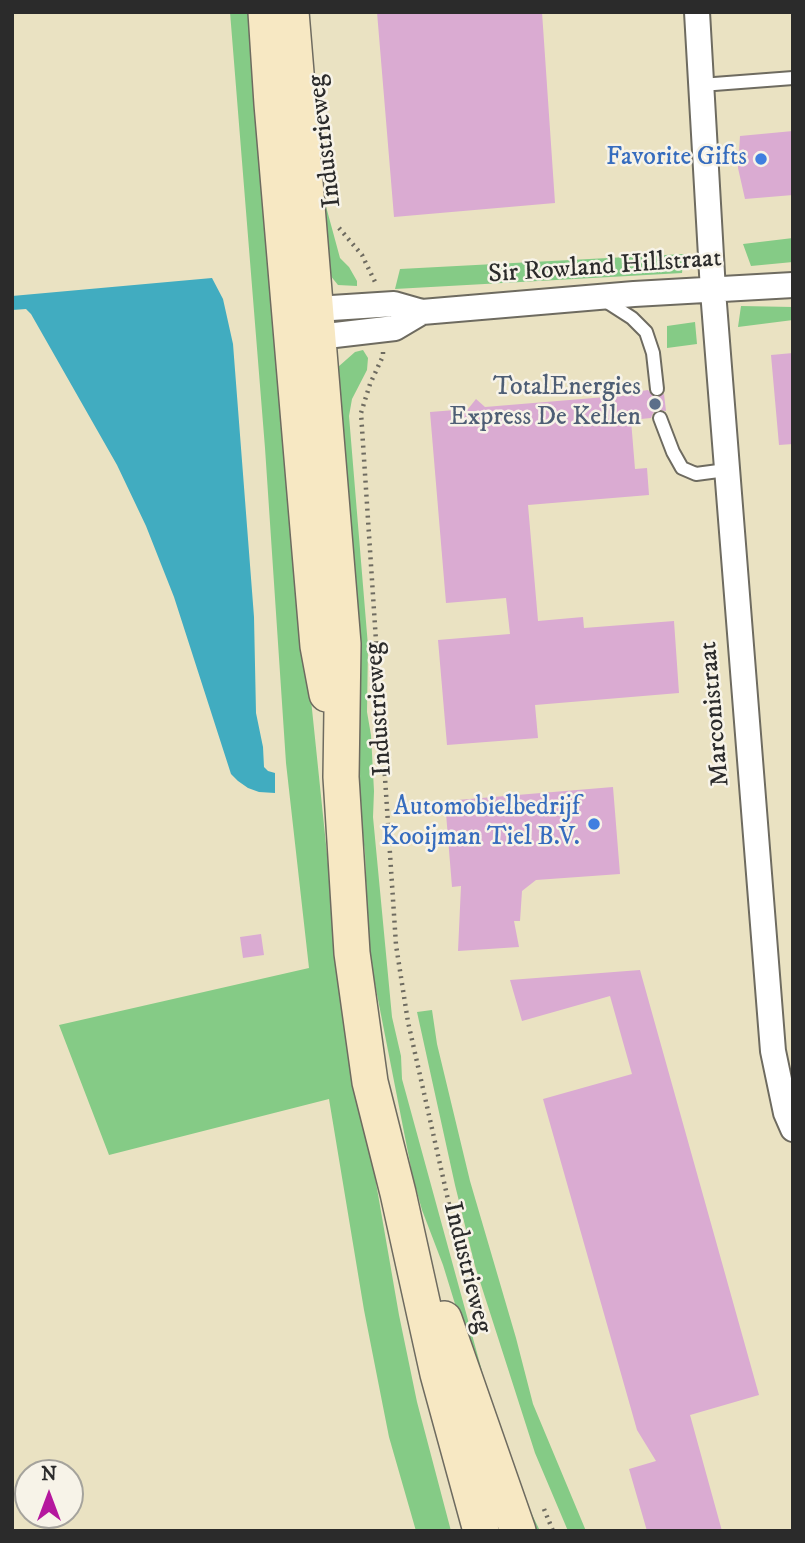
<!DOCTYPE html>
<html>
<head>
<meta charset="utf-8">
<style>
	body { margin:0 }
	#map { position:relative; width:805px; height:1543px; overflow:hidden; background:#eae2c2; font-family:"IM FELL DW Pica",serif }
	canvas { display:block }
	.frame { position:absolute; inset:0; border:14px solid #2b2b2b; pointer-events:none }
	.north { position:absolute; left:14px; top:1459px; width:70px; height:70px; box-sizing:border-box; background:#f7f3e8; border:2px solid #a5a39c; border-radius:50%; rotate:0deg; font-size:19px; font-weight:700; line-height:28px; text-align:center; color:#2b2b2b }
	.north::after { content:''; display:block; margin:auto; width:24px; height:32px; background:#b5179e; clip-path:polygon(50% 0,100% 100%,50% 72%,0 100%) }
</style>
</head>
<body>
<div id="map">
<canvas width="805" height="1543"></canvas>
<div class="frame"></div>
<div class="north">N</div>
</div>
<script>
const g = document.querySelector('canvas').getContext('2d');
g.lineJoin = 'round';
function paint(path, color) { g.fillStyle = color; g.fill(path, 'evenodd'); }
const poly = rows => new Path2D(rows.map(r => 'M' + r).join(''));
function strokePath(path, color, width, dash) { g.strokeStyle = color; g.lineWidth = width; g.lineCap = dash ? 'butt' : 'round'; g.setLineDash(dash || []); g.stroke(path); }
function label(font, color, halo, rows, align = 'center') {
  g.font = font + ' "IM FELL DW Pica",serif'; g.lineWidth = 5; g.setLineDash([]); g.textBaseline = 'middle'; g.strokeStyle = halo; g.fillStyle = color; for (const [text, x, y, turn = 0] of rows) {
    g.save(); g.translate(x, y); g.rotate((+turn || 0) * Math.PI / 180); g.textAlign = isNaN(turn) ? turn : align; if (halo) g.strokeText(text, 0, 0); g.fillText(text, 0, 0); g.restore();
  }
}
paint(poly([
	[230,12,258,12,301,603,339,970,399,1315,417,1402,451,1531,416,1531,389,1437,364,1310,329,1099,109,1155,59,1025,309,968,286,763,265,448],
	[324,199,340,258,349,267,357,281,357,286,338,285,325,269],
	[793,238,793,262,751,266,743,244],
	[684,254,682,273,395,289,400,269],
	[741,306,793,307,793,320,738,327],
	[695,322,697,344,667,348,667,326],
	[363,350,368,358,367,370,352,399,349,416,368,646,367,712,371,735,374,791,373,817,392,1017,401,1056,402,1079,494,1415,526,1502,540,1531,525,1531,443,1265,422,1210,413,1178,373,974,369,965,365,853,358,793,338,367,355,352],
	[432,1010,437,1044,470,1181,516,1338,533,1404,586,1531,568,1531,535,1453,475,1266,455,1185,417,1012]
]), '#85cb86');
paint(poly([
	[212,278,223,299,233,344,254,617,256,713,263,747,264,767,268,771,275,773,275,793,259,792,248,788,238,781,231,774,174,597,146,526,117,465,31,314,26,309,12,310,12,296]
]), '#41acc0');
paint(poly([
	[377,12,542,12,555,203,394,217],
	[793,131,793,195,745,199,738,168,740,136],
	[793,353,793,444,779,445,771,355],
	[648,390,654,397,664,394,666,411,658,410,653,413,651,418,631,420,635,469,647,468,649,495,528,505,538,621,583,617,584,628,674,621,679,693,535,705,538,738,447,745,438,640,510,634,506,598,446,603,430,412,468,409,476,399,485,407,642,394,641,391],
	[613,787,620,874,536,880,522,891,520,921,514,921,519,947,458,951,461,886,452,887,445,801],
	[261,934,264,955,243,958,240,937],
	[640,970,759,1395,690,1415,722,1531,647,1531,629,1469,656,1461,637,1430,543,1099,632,1074,610,996,522,1021,510,980]
]), '#daabd2');
const service = poly([
	[701,85,793,78],
	[604,300,632,318,646,332,653,353,657,389],
	[660,418,673,452,682,468,696,474,726,470]
]);
const minor = poly([
	[697,12,713,291,773,1051,786,1113,793,1129],
	[422,312,395,328,318,337,291,322,316,309,394,304,422,312,634,294,793,285]
]);
const secondary = poly([
	[266,12,272,104,318,646,327,694],
	[291,12,343,644,341,777,352,953,370,1082,398,1193,438,1374,481,1531],
	[444,1319,518,1531]
]);
strokePath(service, '#6e6b60', 16);
strokePath(minor, '#6e6b60', 28);
strokePath(secondary, '#6e6b60', 38);
strokePath(poly([
	[339,228,362,255,376,284],
	[383,352,383,356,370,384,361,413,396,945,408,1022,469,1293,478,1319],
	[544,1509,553,1531]
]), '#6e6b60', 4.5, [2, 5]);
strokePath(service, '#fff', 12);
strokePath(minor, '#fff', 24);
strokePath(secondary, '#f7e8c3', 35);
for (const [x, y, r, color] of [
	[761,159,7,"#3f7fe0"],
	[655,404,7,"#5c6f8a"],
	[594,824,7,"#3f7fe0"]
]) { const dot = new Path2D(); dot.arc(x, y, r, 0, 2 * Math.PI); g.fillStyle = color; g.fill(dot); strokePath(dot, '#f7f3e8', 2.5); }
label('26px', '#2b2b2b', '#f7f3e8', [
	["Industrieweg",326,141,-97],
	["Sir Rowland Hillstraat",605,268,-4],
	["Industrieweg",380,709,-94],
	["Marconistraat",716,714,-95],
	["Industrieweg",466,1268,76]
]);
label('26px', '#366cbe', '#f7f3e8', [
	["Favorite Gifts",747,159],
	["Automobielbedrijf",580,809],
	["Kooijman Tiel B.V.",580,839]
], 'right');
label('26px', '#4e5e75', '#f7f3e8', [
	["TotalEnergies",641,389],
	["Express De Kellen",641,419]
], 'right');
</script>
</body>
</html>
